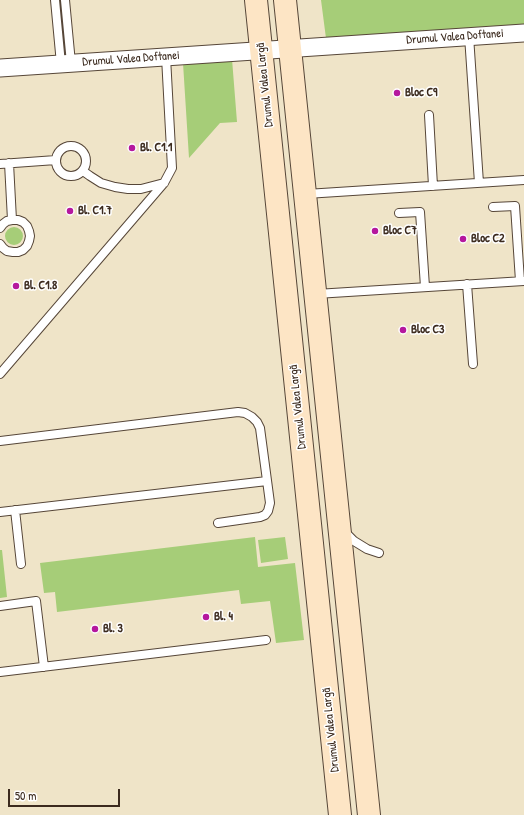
<!DOCTYPE html>
<html>
<head>
<meta charset="utf-8">
<style>
	body { margin:0 }
	#map { position:relative; width:524px; height:815px; overflow:hidden; background:#efe4c8; font-family:"Patrick Hand",sans-serif }
	canvas { display:block }
	.scale { position:absolute; left:8px; top:789px; width:112px; height:18px; box-sizing:border-box; border:2px solid #3b2a1e; border-top:0; padding-left:5px; font-size:12px; line-height:14px; white-space:nowrap; color:#3b2a1e; -webkit-text-stroke:3px #fff; paint-order:stroke }
</style>
</head>
<body>
<div id="map">
<canvas width="524" height="815"></canvas>
<div class="scale">50 m</div>
</div>
<script>
const g = document.querySelector('canvas').getContext('2d');
g.lineJoin = 'round';
function paint(path, color) { g.fillStyle = color; g.fill(path, 'evenodd'); }
const poly = rows => new Path2D(rows.map(r => 'M' + r).join(''));
function strokePath(path, color, width, dash) { g.strokeStyle = color; g.lineWidth = width; g.lineCap = dash ? 'butt' : 'round'; g.setLineDash(dash || []); g.stroke(path); }
function label(font, color, halo, rows, align = 'center') {
  g.font = font + ' "Patrick Hand",sans-serif'; g.lineWidth = 3; g.setLineDash([]); g.textBaseline = 'middle'; g.strokeStyle = halo; g.fillStyle = color; for (const [text, x, y, turn = 0] of rows) {
    g.save(); g.translate(x, y); g.rotate((+turn || 0) * Math.PI / 180); g.textAlign = isNaN(turn) ? turn : align; if (halo) g.strokeText(text, 0, 0); g.fillText(text, 0, 0); g.restore();
  }
}
paint(poly([
	[321,0,524,0,524,36,327,46],
	[232,59,237,122,220,123,189,158,183,63],
	'5 236a9 9 0 1 1 18 0a9 9 0 1 1-18 0Z',
	[255,537,258,567,295,563,304,640,276,643,270,601,241,604,239,590,57,612,55,592,44,593,40,563],
	[285,537,288,559,261,563,258,540],
	[0,550,2,550,7,597,0,598]
]), '#a6cd78');
const lane = poly([
	[55,0,61,64],
	[65,0,71,63],
	[469,36,479,183],
	[429,115,433,186],
	'56 161a15 15 0 1 1 30 0a15 15 0 1 1-30 0Z',
	[9,163,12,220],
	[0,164,56,160],
	[83,171,90,176,101,183,115,187,128,189,141,189,164,183],
	[306,194,524,180],
	[493,207,515,206,520,281],
	[399,213,420,212,425,287],
	[0,228,3,224,7,221,12,220,18,220,23,222,27,226,29,231,30,236,29,241,27,246,23,250,18,252,13,252,7,251,3,248,0,244],
	[467,284,473,364],
	[316,294,524,281],
	[0,374,164,183,172,168,166,57],
	[0,441,238,412,245,413,252,417,257,422,260,428,270,503,268,511,265,515,260,517,218,523],
	[15,510,21,564],
	[0,512,267,481],
	[345,532,354,541,367,549,379,553],
	[0,606,36,601,44,667],
	[0,672,266,640]
]);
const street = poly([
	[0,68,524,33]
]);
const secondary = poly([
	[256,0,340,815],
	[285,0,369,815]
]);
strokePath(lane, '#564638', 10);
strokePath(street, '#564638', 19);
strokePath(secondary, '#564638', 24);
strokePath(lane, '#fff', 8);
strokePath(street, '#fff', 17);
strokePath(secondary, '#fde5c5', 22);
for (const [x, y, r, color] of [
	[397,93,4,"#b5179e"],
	[132,148,4,"#b5179e"],
	[70,211,4,"#b5179e"],
	[375,231,4,"#b5179e"],
	[463,239,4,"#b5179e"],
	[16,286,4,"#b5179e"],
	[403,330,4,"#b5179e"],
	[206,617,4,"#b5179e"],
	[95,629,4,"#b5179e"]
]) { const dot = new Path2D(); dot.arc(x, y, r, 0, 2 * Math.PI); g.fillStyle = color; g.fill(dot); strokePath(dot, '#fff', 1.5); }
label('12px', '#3b2a1e', '#fff', [
	["Drumul Valea Doftanei",455,37,-4],
	["Drumul Valea Doftanei",131,59,-4],
	["Drumul Valea Largă",265,85,-96],
	["Drumul Valea Largă",298,407,-96],
	["Drumul Valea Largă",331,730,-96]
]);
label('bold 12px', '#3b2a1e', '#fff', [
	["Bloc C9",405,93],
	["Bl. C1.1",140,148],
	["Bl. C1.7",78,211],
	["Bloc C7",383,231],
	["Bloc C2",471,239],
	["Bl. C1.8",24,286],
	["Bloc C3",411,330],
	["Bl. 4",214,617],
	["Bl. 3",103,629]
], 'left');
</script>
</body>
</html>
